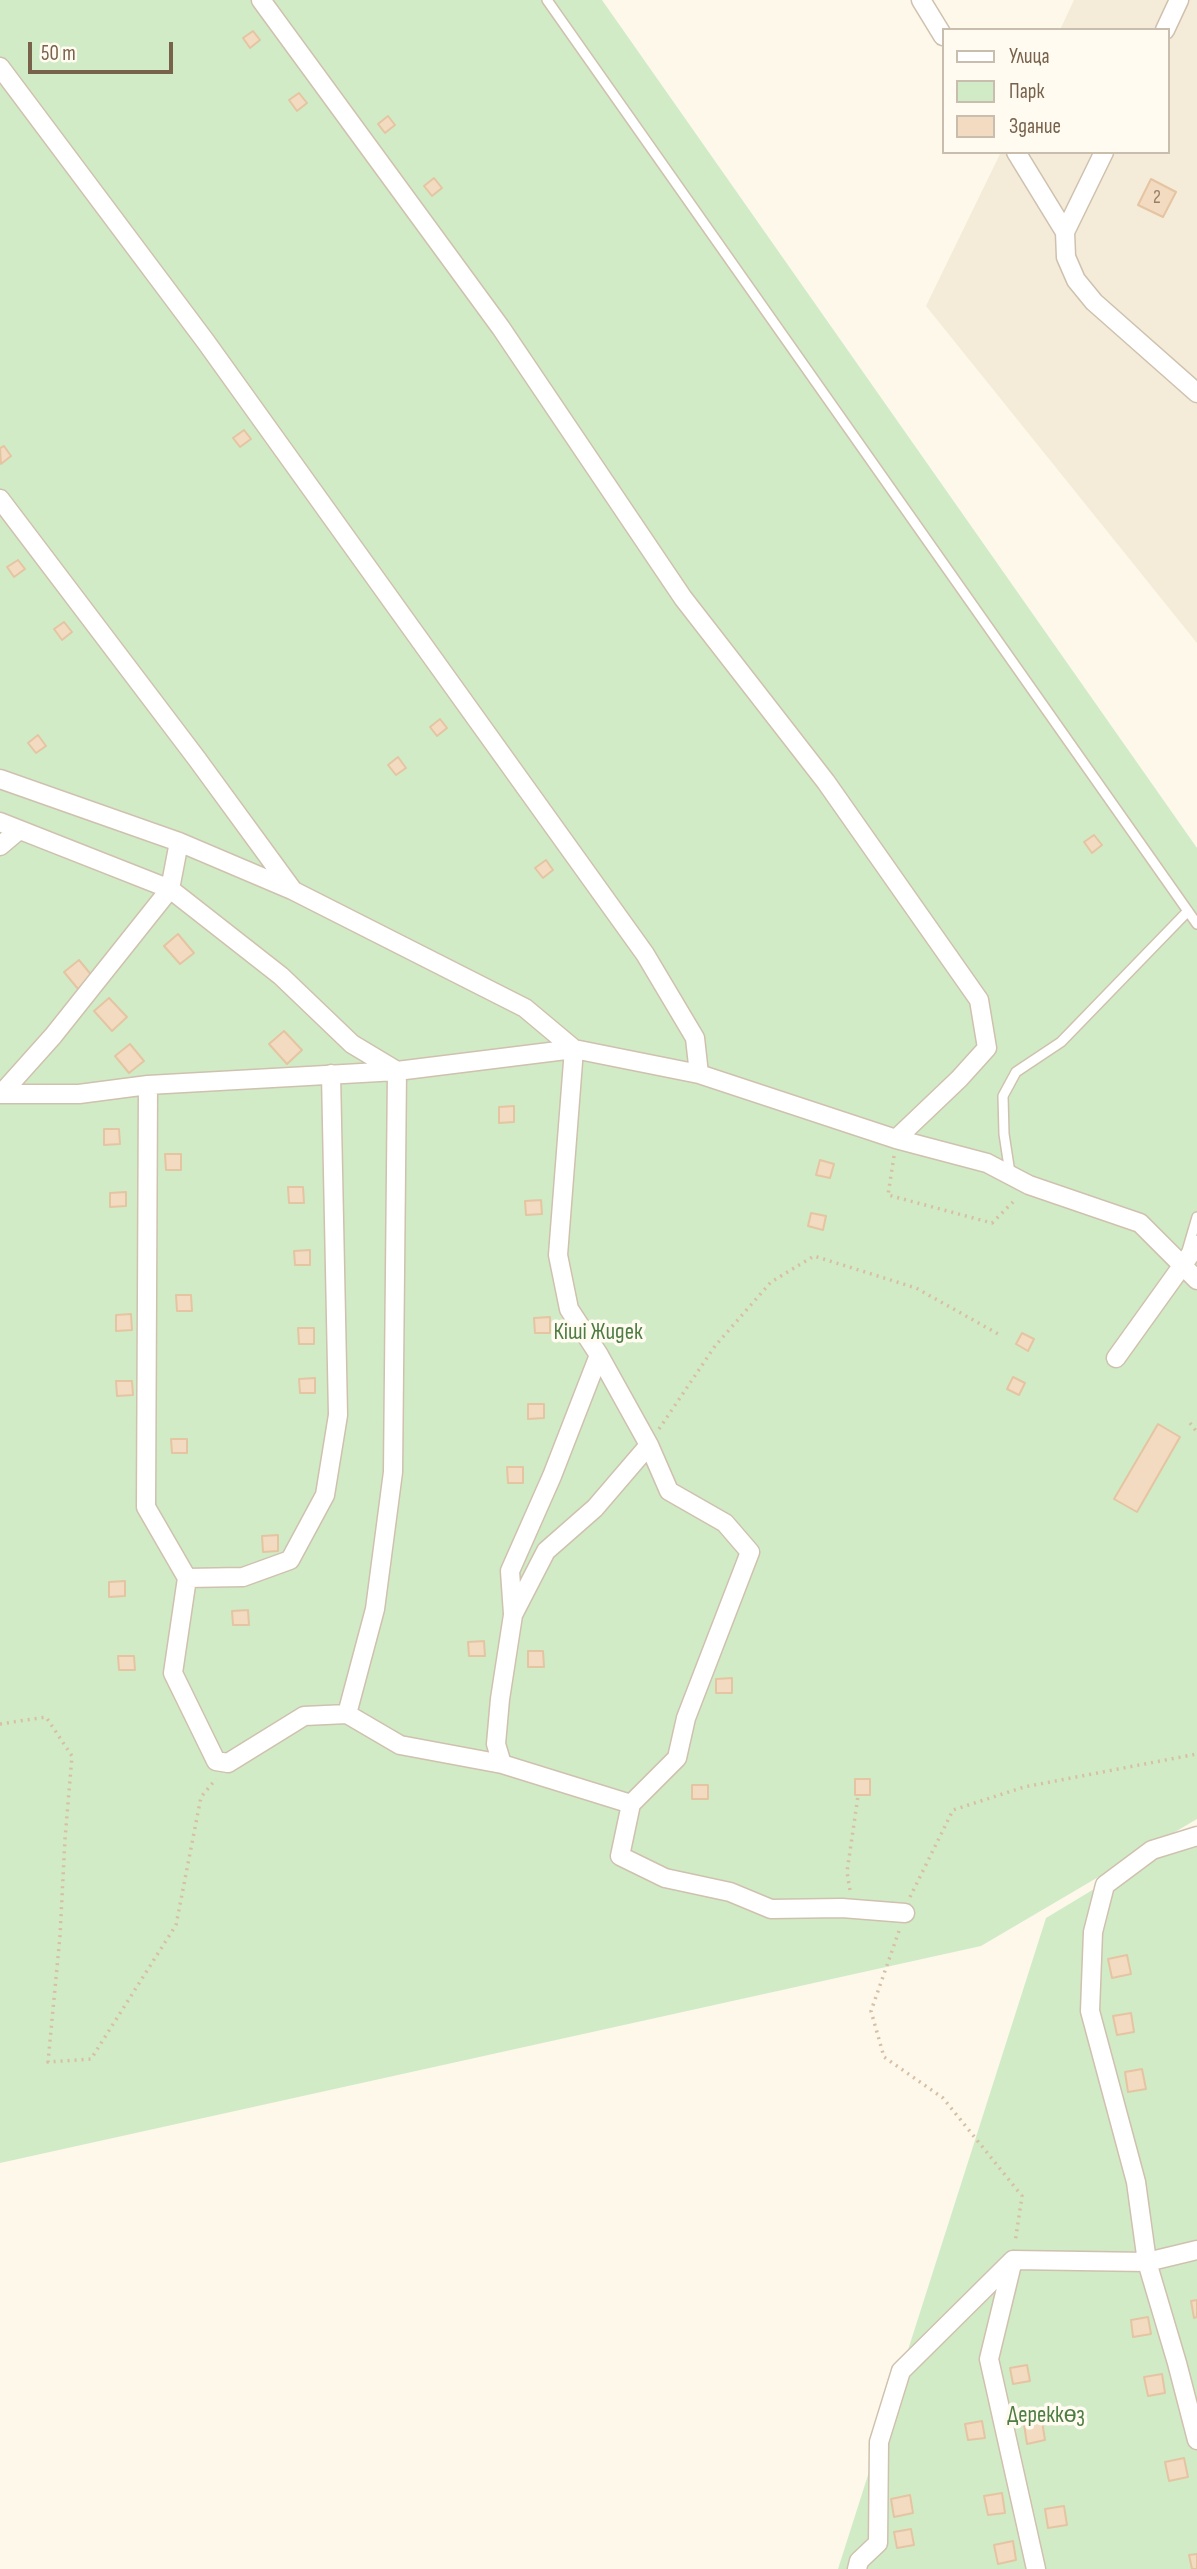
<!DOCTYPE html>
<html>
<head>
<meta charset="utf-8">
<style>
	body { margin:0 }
	#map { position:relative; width:1197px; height:2569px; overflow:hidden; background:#fdf8ea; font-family:"Sofia Sans Condensed",sans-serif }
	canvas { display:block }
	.legend { position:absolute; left:942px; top:28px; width:228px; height:126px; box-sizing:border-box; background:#fffbf0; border:2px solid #c9beae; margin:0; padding:9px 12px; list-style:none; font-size:21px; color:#78624c }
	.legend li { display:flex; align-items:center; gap:14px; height:35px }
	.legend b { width:35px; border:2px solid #c9beae }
	.scale { position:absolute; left:28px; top:42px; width:145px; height:32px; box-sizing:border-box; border:4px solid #78624c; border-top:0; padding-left:9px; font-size:21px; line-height:24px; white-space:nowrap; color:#78624c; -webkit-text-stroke:5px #fffbf0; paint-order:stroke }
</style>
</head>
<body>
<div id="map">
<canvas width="1197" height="2569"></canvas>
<ul class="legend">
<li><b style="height:9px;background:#fff"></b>Улица</li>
<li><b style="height:19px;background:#d1ebc7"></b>Парк</li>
<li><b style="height:19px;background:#f2dbc1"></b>Здание</li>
</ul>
<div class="scale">50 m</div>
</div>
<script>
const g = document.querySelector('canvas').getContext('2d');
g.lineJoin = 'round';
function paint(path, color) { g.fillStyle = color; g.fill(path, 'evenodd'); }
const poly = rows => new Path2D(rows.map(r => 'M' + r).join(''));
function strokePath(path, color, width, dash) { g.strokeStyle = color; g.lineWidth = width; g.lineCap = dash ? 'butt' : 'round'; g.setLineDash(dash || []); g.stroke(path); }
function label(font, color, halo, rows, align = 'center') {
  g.font = font + ' "Sofia Sans Condensed",sans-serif'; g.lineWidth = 7; g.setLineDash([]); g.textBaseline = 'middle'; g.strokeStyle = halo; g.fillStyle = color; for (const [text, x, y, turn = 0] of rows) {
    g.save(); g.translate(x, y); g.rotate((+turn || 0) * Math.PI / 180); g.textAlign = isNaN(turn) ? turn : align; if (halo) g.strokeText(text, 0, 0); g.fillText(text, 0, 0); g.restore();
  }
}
paint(poly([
	[1074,0,1197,0,1197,643,926,306,1001,152,1167,152,1167,30,1060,30]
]), '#f4ebd8');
paint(poly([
	[0,0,602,0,1197,848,1197,1819,981,1946,0,2163],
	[1197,1827,1197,2569,838,2569,1046,1918]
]), '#d1ebc7');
const building = poly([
	[253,31,260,40,250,48,243,38,253,31],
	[299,93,307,103,297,111,289,100,299,93],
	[388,116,395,125,385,133,378,124,388,116],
	[434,178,442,188,432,196,424,186,434,178],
	[1151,179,1176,192,1163,217,1138,205,1151,179],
	[244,430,251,439,240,447,233,438,244,430],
	[4,446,11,456,1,464,0,448,4,446],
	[18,560,25,569,14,577,7,567,18,560],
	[64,622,72,632,62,640,54,629,64,622],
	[440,719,447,728,437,736,430,727,440,719],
	[38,735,46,746,36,753,28,743,38,735],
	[398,757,406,768,396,775,388,765,398,757],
	[1094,835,1102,845,1092,853,1084,842,1094,835],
	[546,860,553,870,543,878,535,868,546,860],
	[178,934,194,953,180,964,164,946,178,934],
	[79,960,93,977,78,989,64,972,79,960],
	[109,998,127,1017,112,1031,94,1011,109,998],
	[284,1031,302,1050,287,1064,269,1044,284,1031],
	[130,1044,144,1061,129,1073,115,1056,130,1044],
	[514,1106,514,1122,499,1123,499,1107,514,1106],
	[104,1129,119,1129,120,1144,104,1145,104,1129],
	[165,1154,181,1154,181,1170,166,1170,165,1154],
	[820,1160,834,1164,830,1178,816,1175,820,1160],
	[288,1187,303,1187,304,1203,289,1203,288,1187],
	[126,1192,126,1206,110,1207,110,1193,126,1192],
	[541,1200,542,1214,526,1215,525,1201,541,1200],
	[811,1213,826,1216,823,1230,808,1226,811,1213],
	[310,1250,310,1265,295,1265,294,1251,310,1250],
	[176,1295,191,1295,192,1311,177,1311,176,1295],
	[131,1314,132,1330,116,1331,116,1315,131,1314],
	[550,1317,550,1333,535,1333,534,1318,550,1317],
	[298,1328,314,1328,314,1344,299,1344,298,1328],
	[1022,1333,1034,1339,1028,1351,1016,1344,1022,1333],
	[1013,1377,1025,1383,1019,1395,1007,1389,1013,1377],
	[315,1378,315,1393,300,1393,299,1379,315,1378],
	[116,1381,132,1381,133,1395,117,1396,116,1381],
	[528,1404,544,1404,544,1418,528,1419,528,1404],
	[1158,1424,1180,1437,1137,1512,1114,1499,1158,1424],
	[171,1439,187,1439,187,1453,172,1453,171,1439],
	[507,1467,523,1467,523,1483,508,1483,507,1467],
	[278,1535,278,1551,263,1552,262,1536,278,1535],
	[125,1581,125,1596,109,1597,109,1582,125,1581],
	[248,1610,249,1625,233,1625,232,1611,248,1610],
	[484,1641,485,1656,469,1656,468,1642,484,1641],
	[528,1651,543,1651,544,1667,528,1667,528,1651],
	[118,1656,134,1656,135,1670,119,1670,118,1656],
	[732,1678,732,1693,716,1693,716,1679,732,1678],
	[855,1779,870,1779,870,1795,855,1795,855,1779],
	[692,1785,708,1785,708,1799,692,1799,692,1785],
	[1127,1955,1131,1974,1112,1978,1108,1959,1127,1955],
	[1131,2013,1134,2032,1117,2035,1113,2016,1131,2013],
	[1142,2069,1146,2089,1128,2092,1125,2072,1142,2069],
	[1197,2300,1197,2317,1194,2318,1191,2301,1197,2300],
	[1148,2317,1151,2334,1133,2337,1131,2320,1148,2317],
	[1027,2365,1030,2381,1013,2384,1010,2368,1027,2365],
	[1162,2374,1165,2393,1148,2396,1144,2377,1162,2374],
	[982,2421,985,2438,968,2440,965,2424,982,2421],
	[1042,2421,1045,2440,1027,2444,1024,2424,1042,2421],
	[1184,2458,1188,2477,1169,2481,1165,2462,1184,2458],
	[1002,2493,1005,2513,988,2515,984,2496,1002,2493],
	[910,2495,913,2513,894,2517,891,2499,910,2495],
	[1064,2506,1067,2525,1048,2528,1045,2509,1064,2506],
	[911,2529,914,2545,897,2548,894,2532,911,2529],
	[1013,2541,1016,2560,998,2564,994,2545,1013,2541],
	[1197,2554,1197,2569,1192,2569,1189,2555,1197,2554]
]);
paint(building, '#f2dbc1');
strokePath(building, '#e5c4a2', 2);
const service = poly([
	[547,0,1197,924],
	[1010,1173,1004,1134,1003,1096,1016,1072,1061,1042,1188,911],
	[1187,1251,1197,1217]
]);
const minor = poly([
	[261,0,501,328,683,598,826,782,979,1000,987,1048,959,1079,896,1139],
	[921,0,943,36],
	[1165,30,1179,0],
	[0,67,206,342,645,954,695,1038,699,1074],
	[1016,152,1065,232,1066,257,1076,280,1094,302,1197,393],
	[1065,232,1104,152],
	[0,499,197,759,292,889],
	[0,779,179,842,292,890,525,1008,574,1049],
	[0,822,170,889,281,976,352,1044,397,1071,574,1049,699,1074,896,1139,987,1163,1029,1185,1140,1223,1197,1280],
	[0,846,19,830],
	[574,1049,558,1255,569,1309,599,1355,649,1445,669,1491,725,1523,750,1552,686,1718,677,1758,631,1804,620,1856,665,1878,730,1892,771,1909,842,1908,905,1913],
	[148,1085,146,1507,187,1578,243,1577,290,1560,325,1495,338,1415,331,1074],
	[0,1094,79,1094,148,1085,397,1071,393,1472,375,1609,347,1714],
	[1,1094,53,1036,170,889,179,842],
	[1116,1358,1197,1245],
	[187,1578,173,1673,216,1761,228,1763,304,1716,347,1714,400,1745,502,1764],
	[513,1614,510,1571,552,1476,599,1355],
	[631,1804,502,1764,496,1744,500,1699,513,1615,546,1551,595,1508,649,1445],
	[1197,1836,1152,1850,1105,1885,1093,1932,1090,2011,1136,2182,1147,2262,1177,2363,1197,2440],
	[1013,2260,989,2359,1036,2569],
	[857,2569,859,2561,878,2543,879,2442,901,2371,1013,2260,1147,2262,1197,2250]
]);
strokePath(service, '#cfc1ae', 12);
strokePath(minor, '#cfc1ae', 21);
strokePath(poly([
	[894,1156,888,1195,992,1223,1016,1199],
	[1190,1423,1197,1432],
	[659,1429,715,1346,771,1282,814,1256,916,1288,1000,1335],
	[0,1724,46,1717,72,1756,65,1839,60,1936,48,2062,91,2059,176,1925,201,1797,216,1779],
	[850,1890,847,1872,858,1796],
	[910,1897,953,1810,1024,1787,1197,1754],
	[899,1931,871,2011,884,2057,943,2098,1022,2196,1015,2243]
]), '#d8bfa4', 3.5, [2, 5]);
strokePath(service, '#fff', 9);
strokePath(minor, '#fff', 18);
label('19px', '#968069', null, [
	["2",1157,198]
]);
label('23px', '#4d7d44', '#fffbf0', [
	["Кіші Жидек",598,1333],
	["Дереккөз",1046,2416]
]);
</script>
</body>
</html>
